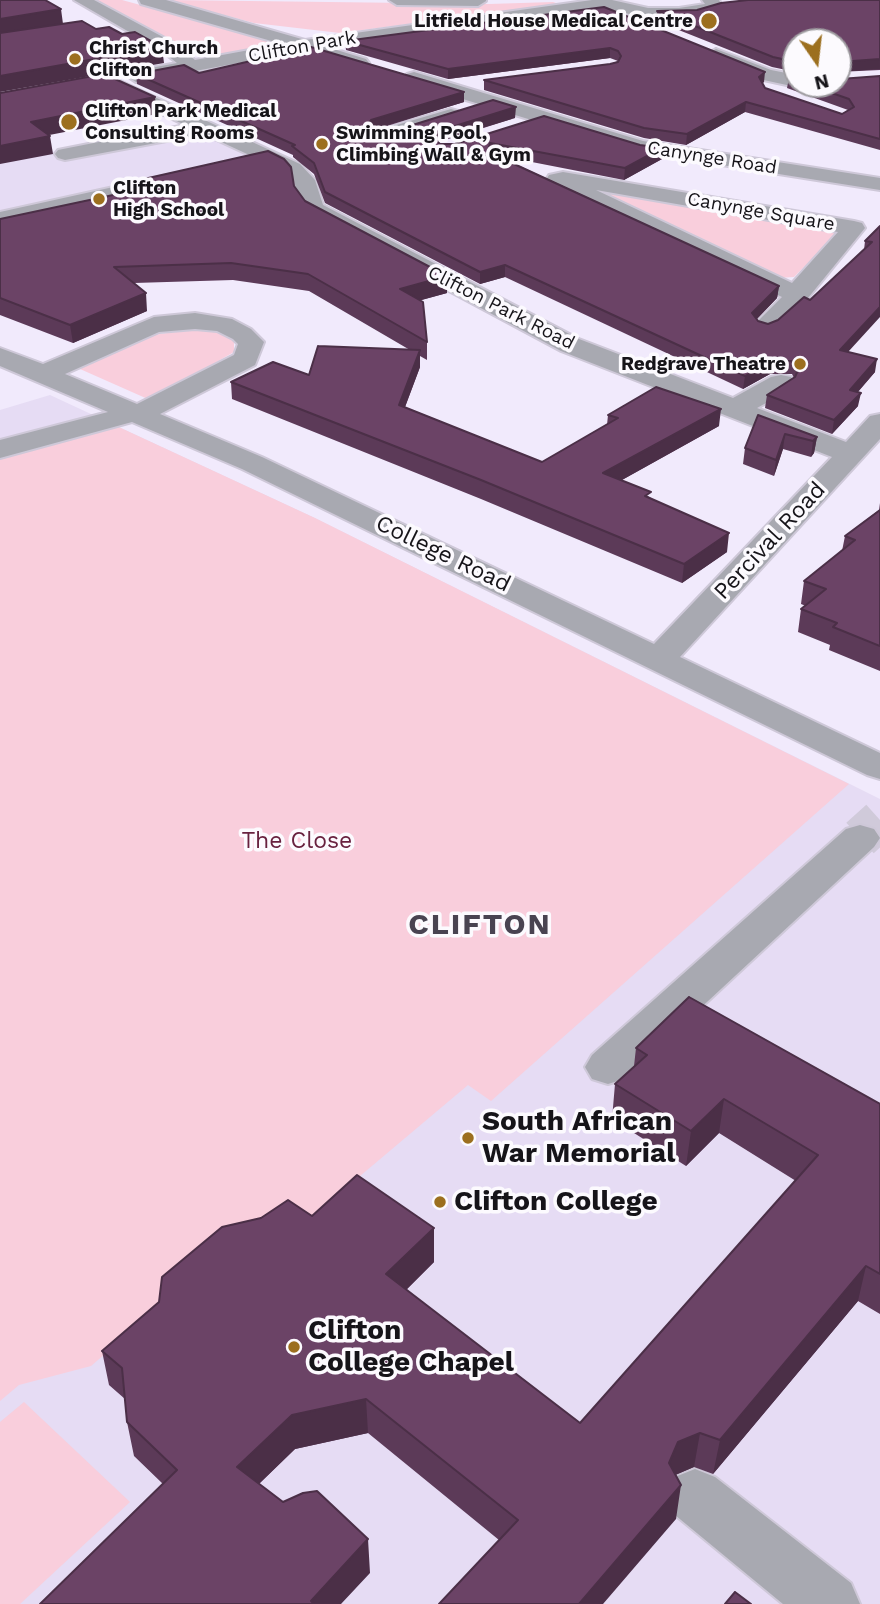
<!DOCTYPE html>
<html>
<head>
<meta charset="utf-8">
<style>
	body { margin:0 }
	#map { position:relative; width:880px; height:1604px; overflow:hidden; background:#f1eafc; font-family:"Work Sans",sans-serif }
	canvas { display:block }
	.north { position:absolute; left:782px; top:28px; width:70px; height:70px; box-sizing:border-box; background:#fcfafe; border:2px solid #a09ea2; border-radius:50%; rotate:166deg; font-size:19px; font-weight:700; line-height:28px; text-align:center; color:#161419 }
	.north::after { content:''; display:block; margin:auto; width:24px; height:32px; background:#9c6f1f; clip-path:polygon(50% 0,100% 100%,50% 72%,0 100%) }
</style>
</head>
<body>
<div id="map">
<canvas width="880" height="1604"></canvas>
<div class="north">N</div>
</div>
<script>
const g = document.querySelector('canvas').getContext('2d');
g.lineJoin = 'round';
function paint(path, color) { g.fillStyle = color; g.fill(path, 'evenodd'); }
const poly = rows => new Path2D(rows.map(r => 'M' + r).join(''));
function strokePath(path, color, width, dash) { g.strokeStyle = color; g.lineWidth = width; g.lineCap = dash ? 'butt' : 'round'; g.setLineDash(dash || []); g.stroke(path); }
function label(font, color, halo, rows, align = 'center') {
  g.font = font + ' "Work Sans",sans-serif'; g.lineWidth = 7; g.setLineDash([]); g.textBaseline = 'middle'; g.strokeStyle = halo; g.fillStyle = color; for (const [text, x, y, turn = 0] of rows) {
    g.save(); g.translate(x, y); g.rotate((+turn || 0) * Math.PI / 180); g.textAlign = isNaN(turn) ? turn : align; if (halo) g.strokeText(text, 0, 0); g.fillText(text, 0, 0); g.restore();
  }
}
paint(poly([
	[0,114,54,152,186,126,271,166,0,256],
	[50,395,315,518,880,799,880,1604,0,1604,0,410]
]), '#e6dcf4');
paint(poly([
	[96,0,122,0,269,40,269,44,217,56,195,54],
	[168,0,489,4,553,2,559,4,340,33,254,23],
	[584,187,841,230,794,277,778,278],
	[200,329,223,332,234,341,234,352,150,400,80,369,152,335],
	[108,422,315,518,849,784,491,1101,468,1085,309,1219,222,1253,91,1366,19,1385,0,1401,0,453],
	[24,1402,130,1502,20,1604,0,1604,0,1422]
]), '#f9cedc');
strokePath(poly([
	[860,838,880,820]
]), '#d0cada', 41, [41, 20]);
const minor = poly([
	[74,0,94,0,174,43,195,60,282,44,141,4,139,0,166,0,305,40,592,0,612,0,648,8,679,8,705,4,702,0,719,0,721,4,717,12,679,18,648,18,602,8,327,47,366,59,369,63,360,68,303,51,136,82,127,76,129,72,177,63,162,51,74,0],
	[389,0,486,0,486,1,478,6,397,5,389,0],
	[716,49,771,70,796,75,796,84,803,84,796,87,759,79,710,58,707,54,716,49],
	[414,72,643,141,880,178,880,190,633,151,407,82,405,78,407,74,414,72],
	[109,76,300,164,315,180,323,205,579,339,733,398,771,377,781,375,791,377,795,383,791,389,757,408,846,442,870,416,880,414,880,439,680,657,880,753,880,779,867,775,242,469,132,422,0,458,0,440,108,412,0,366,0,348,43,364,154,317,195,313,232,319,251,329,264,342,255,365,160,414,262,457,654,644,832,457,561,351,307,215,297,200,294,181,286,172,204,134,65,160,58,158,55,154,58,150,185,125,102,86,100,82,102,78,109,76],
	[195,329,217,331,233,339,238,344,234,355,137,404,65,374,159,332,195,329],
	[451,109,458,111,461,115,458,119,399,137,401,140,398,144,384,144,373,140,370,136,373,132,451,109],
	[186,171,194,172,197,177,194,182,0,226,0,212,186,171],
	[563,172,854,221,862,223,865,228,799,309,775,331,766,334,757,331,753,326,782,297,549,185,546,180,549,175,563,172],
	[596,190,838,232,792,283,596,190],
	[860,825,874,829,880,838,874,847,624,1079,608,1084,592,1079,585,1067,592,1055,846,829,860,825],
	[695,1469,715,1477,851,1583,860,1604,783,1604,675,1515,666,1496,675,1477,695,1469]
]);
strokePath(minor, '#cec8d8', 4);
paint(minor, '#a8a9b1');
paint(poly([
	[880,0,880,70,838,72,796,42,796,72,772,67,656,21,657,11,697,10],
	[604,7,764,82,762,83,765,88,842,114,848,110,787,88,789,78,796,77,796,84,838,84,840,79,880,76,880,150,745,112,686,145,644,138,484,90,484,80,610,64,618,61,610,58,448,79,346,50,345,41],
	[199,73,464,92,464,102,371,131,390,138,515,118,439,142,440,144,455,144,544,116,662,159,624,180,496,155,779,286,777,298,757,319,758,321,768,324,778,320,810,300,864,250,865,241,880,226,848,352,875,372,858,392,858,406,832,434,765,408,767,395,794,378,792,374,770,374,743,389,505,277,480,284,325,203,314,174,293,157,293,155,137,84,136,74],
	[135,181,294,186,305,201,447,276,447,293,421,300,427,342,427,360,420,356,420,367,405,407,542,462,607,425,608,415,719,426,622,480,651,498,727,552,682,583,481,499,232,399,231,382,309,375,410,350,309,291,233,280,134,283,147,311,73,343,0,315,0,219,136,190],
	[758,415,817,437,814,453,811,457,783,449,774,476,743,464,745,448],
	[880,503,880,671,829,650,830,645,798,632,801,609,806,606,801,604,804,581,842,551,845,536,879,510],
	[636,1048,880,1104,880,1314,858,1301,713,1474,694,1467,675,1475,676,1519,499,1540,368,1433,295,1449,259,1484,370,1573,163,1484,134,1456,127,1422,125,1399,109,1385,102,1351,312,1216,434,1262,406,1290,580,1423,796,1181,719,1133,686,1166,612,1119,615,1084,634,1066]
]), '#5c3a58');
paint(poly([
	[61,9,63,24,0,34,0,19],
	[162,47,164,63,0,92,0,76],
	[610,48,610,58,448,79,448,69],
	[880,59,880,69,838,72,839,62],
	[765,72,764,82,757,88,759,77],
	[464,92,464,102,371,130,367,125,371,120],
	[155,97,157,114,34,138,31,122],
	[746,102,745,112,686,145,687,134],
	[516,107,515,118,439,141,435,150,435,139,439,131],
	[50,136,53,154,0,164,0,146],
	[662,148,662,159,624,180,625,168],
	[505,265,505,277,480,284,480,272],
	[447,276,447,293,400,306,400,289],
	[779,286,777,298,750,326,752,313],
	[146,293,147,311,73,343,70,325],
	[880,307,880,317,838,363,840,350],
	[420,350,420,367,399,423,399,405],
	[877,359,875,372,848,403,850,390],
	[772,361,770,374,743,389,745,376],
	[861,393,858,406,832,434,834,420],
	[721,409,719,426,602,491,603,473],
	[785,434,783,449,774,476,776,460],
	[817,437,814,453,811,457,813,441],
	[729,533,727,552,682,583,684,564],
	[724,1099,719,1133,686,1166,691,1131],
	[434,1228,434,1262,387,1309,386,1274],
	[866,1266,858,1301,713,1474,720,1440],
	[366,1399,368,1433,295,1449,241,1501,237,1467,292,1415],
	[700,1433,694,1467,673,1476,669,1463,678,1442],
	[681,1485,676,1519,603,1604,579,1604],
	[368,1539,370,1573,341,1604,311,1604,311,1601]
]), '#4b2f47');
const building = poly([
	[0,0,45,0,61,9,0,19,0,0],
	[748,0,880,0,880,59,839,62,838,67,838,42,796,42,796,62,773,57,657,11,697,10,721,3,748,0],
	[604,7,765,72,759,77,765,88,842,114,854,107,849,99,806,84,838,84,838,79,840,79,880,76,880,139,746,102,687,134,644,128,484,80,610,64,618,62,621,56,618,51,610,48,448,69,345,41,604,7],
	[82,21,96,29,109,27,122,34,135,32,162,47,0,76,0,33,82,21],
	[311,47,464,92,371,120,367,125,371,131,390,138,400,135,403,128,493,100,516,107,439,131,435,139,440,144,455,144,544,116,640,145,662,148,625,168,490,143,488,152,779,286,752,313,758,321,768,324,778,320,804,297,810,300,872,242,865,241,880,226,880,307,840,350,877,359,850,390,861,393,834,420,767,395,795,377,799,368,793,361,772,361,745,376,505,265,480,272,325,192,314,163,292,146,295,145,136,74,184,65,199,73,311,47],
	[104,74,155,97,31,122,50,136,0,146,0,93,104,74],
	[268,151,284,159,291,167,294,186,305,201,447,276,400,289,423,302,427,342,308,274,231,263,114,267,146,293,70,325,0,298,0,219,146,188,135,181,268,151],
	[318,346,420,350,399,405,542,462,618,418,608,415,656,387,721,409,603,473,651,492,645,496,729,533,684,564,481,480,231,382,273,362,309,375,318,346],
	[758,415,817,437,813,441,785,434,776,460,745,448,758,415],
	[880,510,880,646,833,627,837,623,801,609,826,589,804,581,855,540,845,536,880,510],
	[689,997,880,1104,880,1274,866,1266,720,1440,700,1433,678,1442,669,1463,681,1485,579,1604,439,1604,518,1520,366,1399,292,1415,237,1467,283,1502,303,1493,317,1491,368,1539,311,1601,314,1604,40,1604,177,1470,127,1422,122,1368,102,1351,159,1302,162,1277,222,1227,261,1218,288,1200,312,1216,357,1175,434,1228,386,1274,580,1423,818,1155,724,1099,691,1131,615,1084,647,1055,636,1048,689,997],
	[735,1592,751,1604,725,1604,735,1592]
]);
paint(building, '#6b4366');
strokePath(building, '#4b2f47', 2);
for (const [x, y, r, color] of [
	[709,21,9,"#9c6f1f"],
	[75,59,7,"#9c6f1f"],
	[69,122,9,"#9c6f1f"],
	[322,144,7,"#9c6f1f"],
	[99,199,7,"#9c6f1f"],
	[800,364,7,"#9c6f1f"],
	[468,1138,7,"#9c6f1f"],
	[440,1202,7,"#9c6f1f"],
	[294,1347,7,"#9c6f1f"]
]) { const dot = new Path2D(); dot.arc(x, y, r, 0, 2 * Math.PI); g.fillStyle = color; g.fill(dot); strokePath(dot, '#fcfafe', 2.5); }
label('bold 19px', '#161419', '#fcfafe', [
	["Litfield House Medical Centre",693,21,"right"],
	["Christ Church",89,48],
	["Clifton",89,70],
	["Clifton Park Medical",85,111],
	["Consulting Rooms",85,133],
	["Swimming Pool,",336,133],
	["Climbing Wall & Gym",336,155],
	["Clifton",113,188],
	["High School",113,210],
	["Redgrave Theatre",786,364,"right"]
], 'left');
label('19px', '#161419', '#fcfafe', [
	["Clifton Park",302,47,-10],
	["Canynge Road",712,158,9],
	["Canynge Square",761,212,10],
	["Clifton Park Road",501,308,27]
]);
label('23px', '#161419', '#fcfafe', [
	["Percival Road",770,541,-47],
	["College Road",443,554,26]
]);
label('23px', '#68213f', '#fcfafe', [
	["The Close",297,841]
]);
label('bold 28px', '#161419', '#fcfafe', [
	["South African",482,1122],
	["War Memorial",482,1154],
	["Clifton College",454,1202],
	["Clifton",308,1331],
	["College Chapel",308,1363]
], 'left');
g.letterSpacing = '2px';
label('bold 30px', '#494351', '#fcfafe', [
	["CLIFTON",480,925]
]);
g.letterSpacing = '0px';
</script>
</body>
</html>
